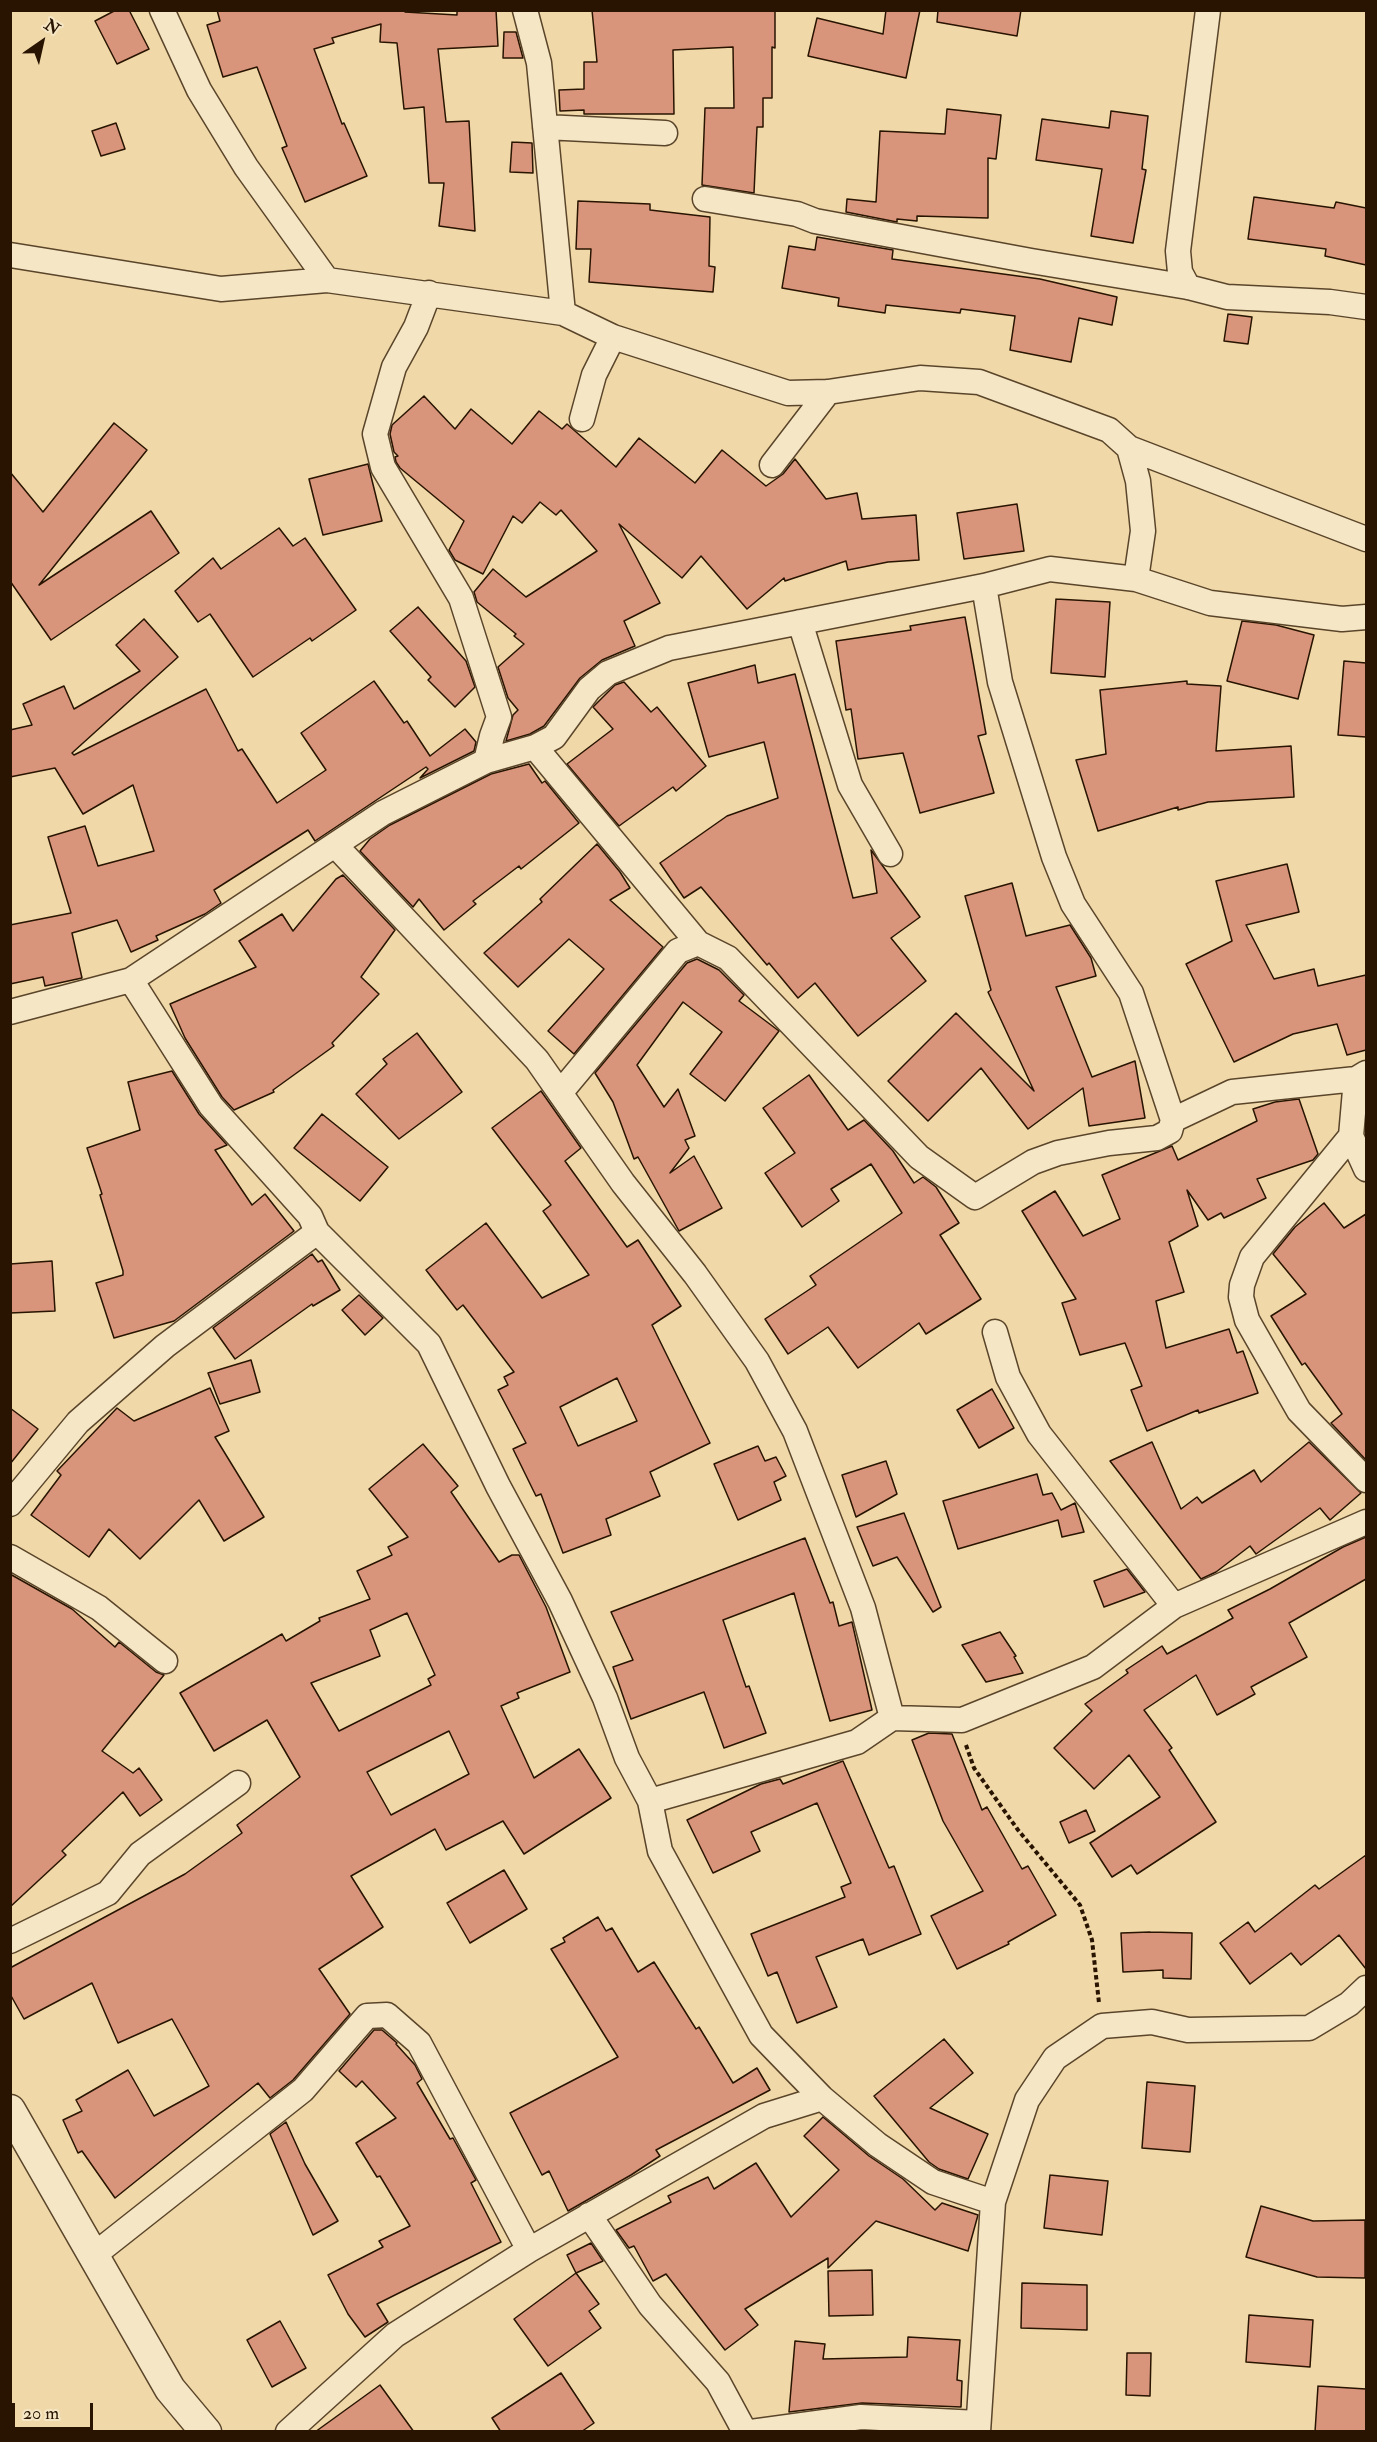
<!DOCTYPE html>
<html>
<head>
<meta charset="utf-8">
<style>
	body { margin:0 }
	#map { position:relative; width:1377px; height:2442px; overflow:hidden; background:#f0d8a8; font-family:"IM FELL Double Pica",serif }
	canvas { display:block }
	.frame { position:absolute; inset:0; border:12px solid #281400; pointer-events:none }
	.north { position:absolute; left:12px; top:12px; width:60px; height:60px; -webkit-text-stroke:4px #f5e6c6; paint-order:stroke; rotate:34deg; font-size:16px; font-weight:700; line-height:24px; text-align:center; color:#281400 }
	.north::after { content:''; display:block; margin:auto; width:21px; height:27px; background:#281400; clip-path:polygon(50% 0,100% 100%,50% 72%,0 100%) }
	.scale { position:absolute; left:12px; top:2403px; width:81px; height:27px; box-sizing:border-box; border:3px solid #281400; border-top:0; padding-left:8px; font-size:18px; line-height:21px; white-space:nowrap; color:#281400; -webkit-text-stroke:4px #f5e6c6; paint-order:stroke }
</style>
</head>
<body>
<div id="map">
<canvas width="1377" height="2442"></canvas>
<div class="frame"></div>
<div class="north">N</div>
<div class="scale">20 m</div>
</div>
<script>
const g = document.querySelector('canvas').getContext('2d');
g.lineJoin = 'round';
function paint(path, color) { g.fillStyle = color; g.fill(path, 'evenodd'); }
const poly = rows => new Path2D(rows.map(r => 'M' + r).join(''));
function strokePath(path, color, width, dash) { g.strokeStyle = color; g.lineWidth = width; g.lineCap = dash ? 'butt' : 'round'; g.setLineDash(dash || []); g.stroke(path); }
const building = poly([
	[116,10,129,10,149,49,117,64,95,21,116,10],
	[217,10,405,10,405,12,457,15,457,10,496,10,498,46,438,49,446,122,469,121,475,231,439,226,444,183,429,183,424,107,404,109,397,43,380,42,381,24,332,38,334,43,314,49,342,124,344,123,367,176,305,202,282,148,287,146,257,67,223,77,207,25,220,21,217,10],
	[592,10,775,10,775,48,772,47,772,98,763,98,763,127,757,127,754,193,702,185,705,108,734,108,733,47,673,50,674,114,584,114,584,110,560,111,559,90,584,89,584,62,597,62,592,10],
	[886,10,920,10,906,78,808,56,817,18,883,34,886,10],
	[938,10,1021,10,1017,36,937,22,938,10],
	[504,32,516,32,523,58,503,58,504,32],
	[947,109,1001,115,996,159,988,158,988,218,917,216,917,221,897,219,897,222,846,212,847,199,876,202,880,131,945,134,947,109],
	[1111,111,1148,116,1142,169,1146,170,1133,243,1091,236,1102,169,1036,160,1042,119,1109,128,1111,111],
	[116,123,125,149,101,156,92,131,116,123],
	[512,142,532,143,533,173,510,172,512,142],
	[1254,197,1334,208,1336,202,1366,208,1366,265,1325,256,1326,249,1248,239,1254,197],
	[578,201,650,204,650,210,710,217,709,266,715,267,713,292,589,282,591,249,576,249,578,201],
	[817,237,893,250,892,259,1040,279,1117,297,1112,325,1079,318,1071,362,1010,350,1015,316,961,309,960,313,886,305,885,313,838,306,839,298,782,288,789,246,815,250,817,237],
	[1228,314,1252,317,1248,344,1224,341,1228,314],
	[424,396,455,429,471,409,512,444,539,411,562,429,567,424,616,467,639,438,695,483,722,450,766,486,783,474,795,459,826,499,857,493,862,519,916,515,919,560,888,562,848,570,846,561,785,581,784,578,747,609,701,556,682,578,619,524,660,603,624,621,635,646,602,660,580,678,544,726,530,734,506,741,513,715,518,710,508,698,498,667,524,644,514,636,516,634,477,602,474,592,493,569,526,597,597,551,561,510,556,515,540,502,522,523,513,516,483,574,455,560,449,550,464,521,400,468,396,462,395,457,398,456,394,452,390,434,392,425,424,396],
	[114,423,147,450,39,585,151,511,179,553,51,640,10,581,10,472,43,512,114,423],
	[368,464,382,521,323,535,309,479,368,464],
	[1017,504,1024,551,964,559,957,513,1017,504],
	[279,528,293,546,305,538,356,610,312,641,310,638,253,677,210,614,198,622,175,591,213,558,221,569,279,528],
	[1056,599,1110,602,1105,677,1051,673,1056,599],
	[418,607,466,661,475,687,455,707,428,680,431,677,390,631,418,607],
	[965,617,986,734,978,736,994,793,920,813,903,753,858,759,851,709,846,710,836,641,911,630,910,626,965,617],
	[144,619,178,657,72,753,74,755,206,689,238,751,242,749,277,803,326,770,301,733,374,681,404,723,407,721,430,756,465,729,476,742,474,751,420,778,428,769,426,767,315,841,308,830,214,890,221,903,205,914,156,936,158,940,131,952,117,920,72,933,82,978,45,986,43,977,10,984,10,925,71,913,48,837,85,826,98,866,154,851,133,785,83,814,55,768,10,777,10,730,32,725,23,704,64,686,74,709,140,671,116,645,144,619],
	[1242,621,1276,625,1314,635,1298,699,1227,681,1242,621],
	[1344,661,1366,663,1366,737,1338,735,1344,661],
	[755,665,758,683,795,674,853,898,877,893,871,850,920,917,891,938,926,981,858,1036,815,983,798,998,769,963,767,965,701,887,684,898,660,863,727,816,778,798,764,742,709,757,688,683,755,665],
	[1187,681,1187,684,1221,686,1216,751,1291,746,1294,797,1208,802,1178,810,1178,807,1098,831,1076,760,1106,754,1100,690,1187,681],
	[624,682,651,712,657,707,706,766,676,791,673,787,619,826,567,764,613,729,593,707,615,685,624,682],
	[529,764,542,783,545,781,579,823,521,869,519,866,473,901,476,904,444,930,419,899,413,907,360,851,370,839,390,825,491,774,529,764],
	[597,844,620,872,630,888,610,900,663,947,574,1054,548,1031,604,969,569,939,518,987,484,953,542,902,540,899,597,844],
	[1287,864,1299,912,1246,925,1274,979,1314,969,1318,986,1366,975,1366,1050,1347,1055,1337,1024,1293,1034,1234,1062,1186,964,1232,941,1216,881,1287,864],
	[343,875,395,930,361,977,379,994,332,1043,334,1046,273,1090,274,1092,234,1110,222,1097,185,1038,170,1004,256,967,239,941,282,914,293,931,336,879,343,875],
	[1012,883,1026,936,1070,925,1091,958,1096,976,1056,987,1092,1077,1135,1061,1145,1118,1089,1126,1083,1088,1028,1129,981,1068,928,1121,888,1081,956,1013,1034,1091,988,992,991,990,965,896,1012,883],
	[697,959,719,970,744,995,739,1001,779,1031,725,1101,690,1074,722,1032,683,1002,637,1065,664,1107,678,1089,695,1136,685,1140,689,1148,670,1173,694,1156,722,1208,679,1231,638,1157,634,1159,613,1102,595,1073,687,963,697,959],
	[417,1033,462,1092,399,1139,356,1094,387,1064,383,1059,417,1033],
	[172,1071,199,1114,227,1145,215,1150,252,1205,265,1194,294,1231,174,1321,114,1338,96,1283,123,1275,123,1271,100,1195,102,1194,87,1148,140,1130,128,1082,172,1071],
	[809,1075,848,1130,864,1120,893,1151,914,1183,923,1177,936,1187,959,1223,940,1235,981,1299,926,1334,919,1323,858,1368,828,1327,788,1354,765,1319,816,1285,810,1276,902,1213,871,1164,831,1189,839,1201,802,1227,765,1173,795,1153,763,1108,809,1075],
	[541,1091,581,1148,565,1161,627,1247,638,1240,681,1306,652,1325,710,1443,650,1472,660,1496,606,1519,611,1535,563,1553,541,1494,536,1496,513,1449,526,1443,498,1390,508,1385,504,1377,514,1372,463,1305,457,1310,426,1270,486,1223,542,1298,589,1275,543,1211,551,1205,492,1128,541,1091],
	[617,1378,637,1421,578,1446,560,1407,617,1378],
	[1299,1099,1318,1154,1313,1160,1257,1179,1266,1198,1224,1218,1221,1213,1208,1220,1187,1190,1198,1226,1169,1242,1184,1292,1156,1301,1166,1348,1229,1329,1237,1353,1243,1351,1258,1393,1199,1413,1198,1410,1147,1431,1131,1390,1142,1386,1125,1343,1080,1355,1062,1303,1076,1299,1022,1211,1055,1191,1083,1236,1120,1219,1102,1175,1172,1146,1178,1160,1257,1121,1253,1109,1275,1102,1299,1099],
	[322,1114,388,1167,360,1201,294,1148,322,1114],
	[1324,1203,1344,1228,1366,1214,1366,1460,1331,1423,1342,1414,1305,1363,1302,1365,1271,1316,1306,1294,1273,1254,1295,1227,1324,1203],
	[312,1254,318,1262,322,1260,340,1290,313,1306,312,1304,235,1359,213,1328,312,1254],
	[52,1261,55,1311,10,1313,10,1264,52,1261],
	[359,1295,383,1318,365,1335,342,1310,359,1295],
	[251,1360,260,1392,220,1404,208,1373,251,1360],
	[210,1388,229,1431,215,1437,264,1517,224,1541,199,1500,140,1559,109,1529,89,1557,31,1515,61,1475,57,1471,117,1408,134,1421,210,1388],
	[992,1389,1014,1428,979,1448,957,1410,992,1389],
	[10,1408,38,1429,10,1464,10,1408],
	[1152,1442,1181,1509,1197,1497,1202,1503,1254,1470,1261,1482,1309,1442,1361,1493,1330,1520,1320,1508,1256,1554,1250,1546,1216,1572,1201,1579,1110,1461,1152,1442],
	[423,1444,458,1486,451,1492,499,1562,512,1555,519,1555,546,1607,570,1672,517,1693,519,1698,501,1706,534,1778,579,1749,611,1798,524,1854,503,1821,446,1850,435,1829,351,1876,383,1927,319,1969,350,2014,293,2080,270,2098,258,2083,115,2198,82,2151,78,2153,63,2120,82,2111,76,2100,128,2070,154,2116,209,2086,172,2019,118,2043,92,1983,24,2019,10,1994,10,1968,185,1874,242,1833,237,1825,300,1777,267,1720,214,1751,180,1693,282,1634,286,1641,320,1621,319,1618,370,1599,357,1571,392,1555,388,1547,408,1537,369,1489,423,1444],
	[407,1613,435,1675,428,1679,431,1685,339,1731,311,1683,380,1656,370,1630,407,1613],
	[449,1731,469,1774,391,1815,367,1772,449,1731],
	[758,1446,765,1461,776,1457,786,1476,774,1482,781,1500,738,1520,714,1464,758,1446],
	[886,1461,897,1494,856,1517,842,1475,886,1461],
	[1037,1474,1043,1495,1052,1493,1061,1510,1075,1503,1084,1532,1062,1537,1058,1520,958,1549,943,1501,1037,1474],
	[904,1513,941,1607,933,1612,897,1557,873,1566,857,1527,904,1513],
	[1366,1537,1366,1579,1289,1623,1307,1657,1251,1687,1255,1694,1217,1715,1196,1675,1144,1710,1172,1748,1169,1750,1216,1822,1137,1874,1131,1865,1112,1877,1090,1843,1160,1797,1129,1755,1094,1789,1054,1748,1092,1711,1085,1704,1128,1673,1126,1670,1162,1646,1167,1654,1233,1618,1228,1610,1270,1589,1343,1547,1366,1537],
	[805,1538,830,1603,833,1602,839,1626,852,1622,872,1710,830,1721,794,1593,723,1620,746,1687,749,1686,766,1733,724,1748,704,1692,631,1719,613,1667,633,1660,611,1612,805,1538],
	[1127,1569,1145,1592,1104,1607,1094,1581,1127,1569],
	[10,1574,72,1609,115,1647,119,1642,156,1672,164,1675,102,1751,133,1773,139,1768,162,1800,140,1816,123,1792,62,1851,66,1855,10,1907,10,1574],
	[1000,1632,1016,1656,1014,1657,1023,1673,986,1682,962,1645,1000,1632],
	[929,1733,952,1734,982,1810,987,1807,1022,1869,1028,1866,1056,1915,1008,1942,1009,1944,957,1969,931,1916,983,1891,943,1821,912,1740,929,1733],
	[843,1761,889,1868,894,1866,921,1934,869,1955,863,1939,816,1957,837,2007,797,2023,777,1972,768,1976,751,1934,845,1897,841,1887,851,1883,817,1803,751,1832,760,1851,713,1873,687,1820,761,1784,780,1779,783,1784,843,1761],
	[1086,1810,1095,1831,1069,1843,1060,1822,1086,1810],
	[1366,1855,1366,1969,1339,1935,1301,1965,1291,1953,1250,1984,1220,1943,1248,1922,1255,1932,1315,1885,1319,1889,1366,1855],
	[504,1870,527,1909,470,1943,447,1903,504,1870],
	[598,1917,606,1931,612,1928,638,1972,654,1962,696,2029,699,2027,733,2083,757,2068,770,2090,656,2150,660,2156,631,2175,568,2211,549,2171,542,2175,510,2113,618,2057,551,1949,565,1942,563,1938,598,1917],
	[1150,1932,1192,1933,1191,1979,1163,1978,1163,1970,1123,1972,1121,1933,1150,1932],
	[374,2030,382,2030,397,2043,396,2044,415,2065,422,2079,417,2083,450,2139,453,2138,476,2180,471,2183,501,2242,377,2304,388,2322,365,2337,348,2314,328,2275,383,2247,379,2241,410,2226,380,2176,377,2177,356,2143,396,2118,362,2081,356,2087,339,2071,374,2030],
	[944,2039,973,2073,930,2108,988,2134,968,2179,939,2169,929,2162,874,2096,944,2039],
	[1147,2082,1195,2086,1190,2152,1142,2148,1147,2082],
	[823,2117,869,2156,903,2179,935,2210,942,2203,978,2215,968,2251,876,2221,828,2268,828,2258,745,2309,758,2325,725,2350,666,2274,653,2281,634,2246,629,2248,616,2230,671,2202,668,2196,708,2177,714,2189,756,2163,791,2217,839,2170,804,2136,823,2117],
	[286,2122,305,2164,338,2221,313,2235,270,2134,286,2122],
	[1050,2175,1108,2181,1102,2235,1044,2228,1050,2175],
	[1261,2206,1313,2221,1365,2220,1365,2278,1317,2277,1246,2257,1261,2206],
	[591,2243,603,2261,576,2273,599,2304,589,2311,601,2328,548,2366,514,2319,576,2273,567,2255,591,2243],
	[872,2270,873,2315,829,2316,828,2271,872,2270],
	[1022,2283,1087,2285,1087,2330,1021,2328,1022,2283],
	[1249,2315,1313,2320,1310,2367,1246,2362,1249,2315],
	[280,2321,306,2368,272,2387,247,2340,280,2321],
	[908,2337,960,2340,957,2380,962,2381,961,2407,862,2403,789,2412,795,2341,825,2344,823,2359,907,2357,908,2337],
	[1127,2353,1151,2353,1150,2396,1126,2395,1127,2353],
	[561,2373,594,2423,581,2432,501,2432,492,2418,561,2373],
	[380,2385,414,2432,315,2432,380,2385],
	[1318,2386,1366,2389,1366,2432,1315,2432,1318,2386]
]);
paint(building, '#d8957b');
strokePath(building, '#281400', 1.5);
const minor = poly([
	[162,10,199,90,246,167,327,280],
	[525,10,539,63,563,313],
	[545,127,665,133],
	[705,199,797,214,815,221,1031,261,1188,287,1227,297,1330,302,1366,307],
	[10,255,221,289,327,280,563,313,613,337,788,393,828,392,920,378,979,382,1109,430,1129,448,1366,539],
	[1188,287,1180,272,1178,251,1208,10],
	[429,293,416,327,394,367,375,434,383,467,461,598,499,717,492,736,486,761],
	[582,419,594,375,613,337],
	[1129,448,1138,481,1143,531,1136,579],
	[772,465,828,392],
	[800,622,850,785,890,854],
	[535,747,698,943,728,958,919,1157,975,1197,1033,1162,1058,1153,1109,1143,1157,1138,1170,1131,1173,1120,1131,993,1073,904,1054,857,1000,682,984,586],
	[335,845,537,1060,623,1183,695,1274,757,1361,795,1431,863,1608,892,1718],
	[131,980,211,1106,310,1216,317,1232,429,1344,498,1486,560,1601,605,1698,627,1758,650,1801,660,1851,761,2035,822,2098,878,2145,933,2182,993,2202],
	[10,1012,131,980,383,813,486,761,535,747,554,737,589,689,608,673,669,648,984,586,1050,569,1136,579,1210,603,1342,619,1366,617],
	[1356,1079,1351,1136,1366,1169],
	[560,1093,678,951,698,943],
	[1173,1120,1232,1092,1356,1079,1366,1073],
	[1351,1136,1252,1257,1242,1285,1241,1297,1247,1320,1299,1411,1366,1480],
	[995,1332,1008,1377,1039,1434,1174,1606],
	[10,1504,78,1422,165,1346,317,1232],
	[10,1557,99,1608,165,1661],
	[650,1801,857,1742,892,1718,962,1720,1093,1667,1174,1606,1366,1522],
	[10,1941,108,1893,140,1854,238,1783],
	[589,2215,650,2305,718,2382,745,2432],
	[94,2255,303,2090,367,2016,387,2015,419,2043,529,2250],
	[288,2432,395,2335,529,2250,764,2116,822,2098],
	[751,2432,861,2417,978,2423],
	[978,2432,993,2202,1027,2100,1055,2058,1102,2026,1152,2022,1188,2030,1309,2028,1349,2004,1366,1988]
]);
const tertiary = poly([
	[10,2110,170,2389,206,2432]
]);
strokePath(minor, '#5a452a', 27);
strokePath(tertiary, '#5a452a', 33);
strokePath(poly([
	[966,1745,974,1768,1018,1830,1080,1905,1092,1940,1099,2003]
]), '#281400', 4, [4.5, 3]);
strokePath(minor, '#f5e6c6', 24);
strokePath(tertiary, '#f5e6c6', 30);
</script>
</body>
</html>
